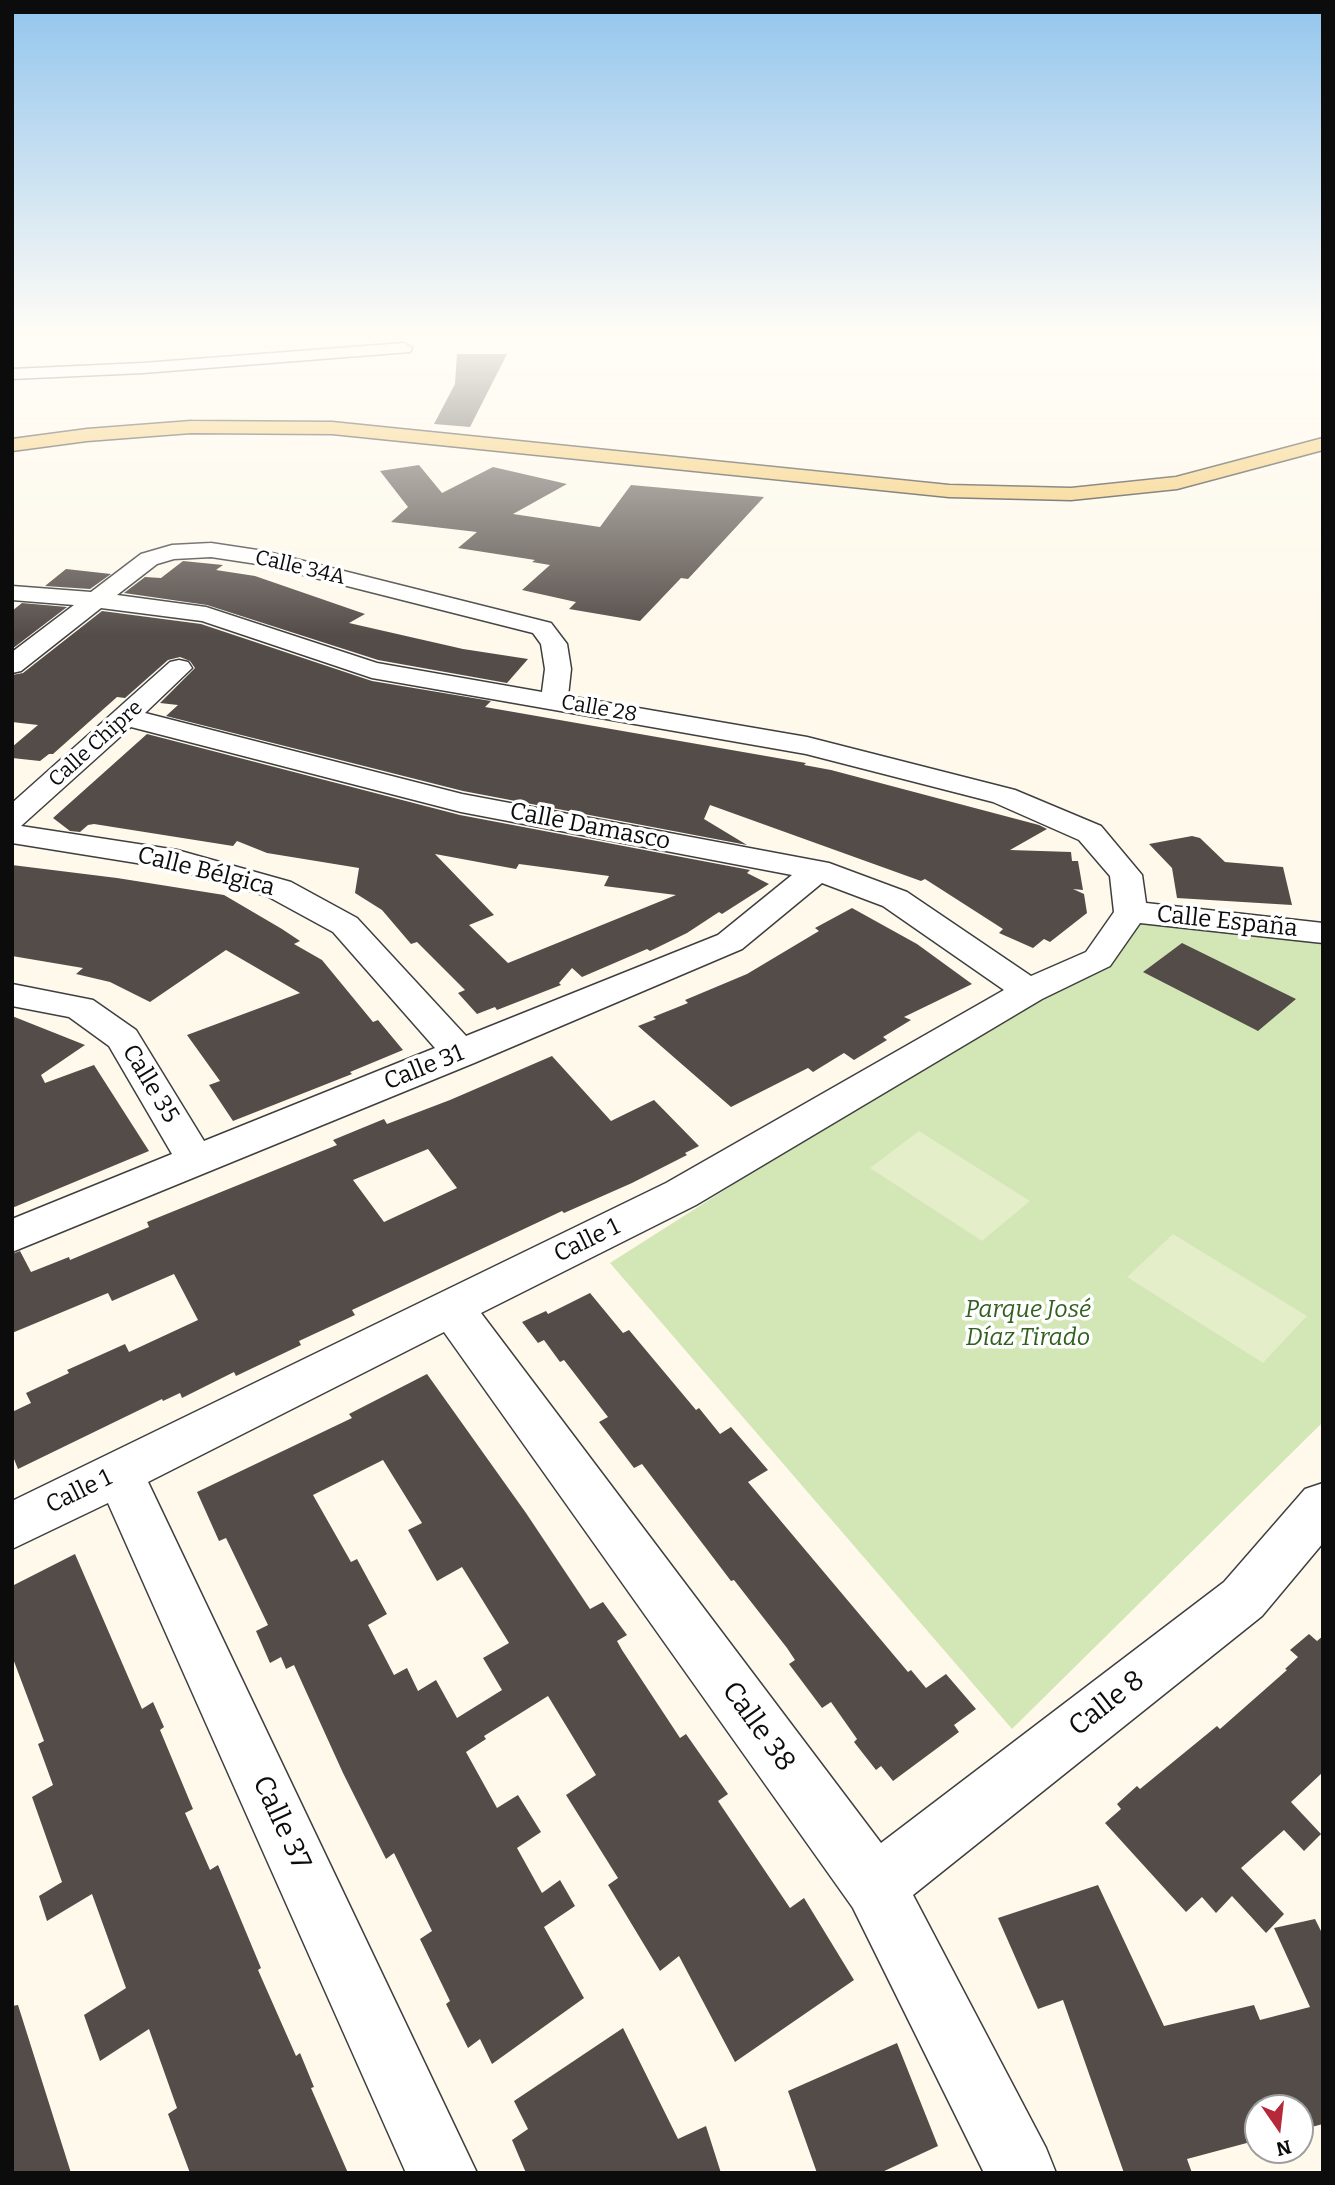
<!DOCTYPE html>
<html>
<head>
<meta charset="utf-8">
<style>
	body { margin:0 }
	#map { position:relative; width:1335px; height:2185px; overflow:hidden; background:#fef9eb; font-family:Bitter,serif }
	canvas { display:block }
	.frame { position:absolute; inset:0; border:14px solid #0c0c0c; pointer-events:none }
	.north { position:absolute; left:1244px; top:2094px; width:70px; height:70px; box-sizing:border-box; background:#fff; border:2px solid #9e9e9e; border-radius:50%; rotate:166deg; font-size:19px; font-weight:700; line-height:28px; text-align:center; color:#0c0c0c }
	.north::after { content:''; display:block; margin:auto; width:24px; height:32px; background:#b62939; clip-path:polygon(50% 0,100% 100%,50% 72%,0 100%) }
</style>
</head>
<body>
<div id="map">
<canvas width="1335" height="2185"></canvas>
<div class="frame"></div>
<div class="north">N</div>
</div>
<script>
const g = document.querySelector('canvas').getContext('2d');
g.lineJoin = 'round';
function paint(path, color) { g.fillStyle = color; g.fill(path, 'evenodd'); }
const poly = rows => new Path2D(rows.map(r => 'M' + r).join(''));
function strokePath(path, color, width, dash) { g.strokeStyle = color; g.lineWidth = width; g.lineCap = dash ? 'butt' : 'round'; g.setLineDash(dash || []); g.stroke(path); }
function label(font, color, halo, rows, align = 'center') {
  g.font = font + ' Bitter,serif'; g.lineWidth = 7; g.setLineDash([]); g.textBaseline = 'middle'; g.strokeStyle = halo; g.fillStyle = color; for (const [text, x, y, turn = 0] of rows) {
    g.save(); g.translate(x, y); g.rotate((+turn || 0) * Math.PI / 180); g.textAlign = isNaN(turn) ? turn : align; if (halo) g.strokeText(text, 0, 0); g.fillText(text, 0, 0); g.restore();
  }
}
paint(poly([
	[1131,912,1323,940,1323,1422,1012,1729,610,1263,1106,947]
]), '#d3e7b6');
paint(poly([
	[919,1131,1030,1201,982,1241,870,1168],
	[1173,1234,1307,1316,1263,1363,1127,1277]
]), '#e4eec8');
paint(poly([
	[457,354,507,354,470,427,434,424,455,384],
	[419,465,442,493,493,467,567,484,513,514,600,527,631,485,764,497,688,579,681,578,640,621,569,609,576,602,522,590,550,565,532,562,535,560,458,548,477,532,391,522,408,507,380,471],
	[183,561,223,565,216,570,255,576,365,614,349,623,463,649,528,659,507,683,378,660,207,605,124,593,145,577,161,578],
	[66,569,111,574,90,589,45,586],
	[22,603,67,607,12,649,12,611],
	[102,611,201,624,372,681,491,701,485,707,806,763,804,765,831,770,1039,825,1047,829,1010,850,1071,852,1072,861,1078,861,1083,890,1073,889,1084,894,1087,913,1050,942,1044,939,1033,948,999,933,1003,929,925,879,921,881,710,805,704,819,747,845,463,791,166,716,178,705,160,703,195,668,190,661,180,657,168,660,125,698,117,697,53,754,49,754,40,761,12,758,12,747,38,725,12,722,12,675,23,673],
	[147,734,460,815,750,870,747,873,769,884,722,914,719,912,687,933,650,951,647,949,582,977,572,968,559,983,561,985,497,1010,495,1007,477,1014,458,993,465,990,417,942,411,944,382,910,355,893,359,868,267,853,237,841,233,846,94,824,88,825,80,832,70,831,53,818],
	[435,854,516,869,519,864,609,876,604,886,676,895,508,963,469,925,494,915],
	[1192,836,1200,838,1225,862,1283,867,1292,905,1177,898,1172,868,1149,844],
	[12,865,117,878,224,895,282,929,300,941,294,944,322,960,373,1022,378,1020,403,1050,350,1072,352,1074,233,1121,209,1085,220,1081,187,1035,300,993,226,950,150,1002,110,982,76,974,83,968,12,956],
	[852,908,917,944,972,984,904,1017,911,1020,883,1037,887,1040,854,1060,844,1053,813,1072,808,1068,731,1107,638,1026,656,1019,653,1017,688,1003,685,1000,747,974,819,931,815,928],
	[1182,943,1296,999,1258,1031,1143,972],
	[12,1016,85,1045,41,1075,45,1083,94,1065,149,1151,12,1208],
	[552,1056,611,1121,654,1100,699,1146,685,1153,687,1155,632,1183,564,1213,562,1211,352,1310,355,1315,299,1341,301,1345,236,1376,234,1372,182,1398,180,1393,163,1401,162,1399,18,1469,12,1454,12,1412,31,1403,26,1393,69,1373,67,1370,125,1344,129,1352,198,1320,174,1274,112,1301,108,1293,12,1333,12,1254,20,1251,31,1272,69,1257,70,1260,149,1227,147,1222,337,1145,333,1140,384,1119,387,1124,450,1100],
	[428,1149,457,1188,384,1222,353,1180],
	[590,1293,623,1333,629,1330,696,1410,699,1408,720,1434,731,1427,768,1470,748,1482,908,1672,911,1670,926,1688,946,1674,976,1709,954,1725,959,1732,893,1781,881,1766,876,1770,854,1742,857,1739,831,1702,822,1708,789,1664,795,1660,787,1648,734,1580,731,1581,642,1464,634,1468,599,1422,608,1417,564,1360,560,1362,544,1340,538,1343,522,1322,546,1311,548,1314],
	[427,1374,526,1513,590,1609,603,1602,627,1635,617,1641,622,1650,680,1738,686,1734,728,1794,718,1801,790,1908,804,1898,854,1980,735,2062,679,1956,660,1971,608,1885,618,1878,566,1795,596,1775,548,1696,484,1736,486,1739,466,1752,497,1808,518,1795,541,1832,517,1848,542,1893,560,1880,575,1906,544,1927,584,1998,492,2064,480,2039,468,2048,446,2004,450,2001,420,1939,432,1931,394,1853,386,1859,343,1773,294,1665,286,1669,281,1657,270,1663,256,1631,268,1625,226,1538,219,1541,197,1492,352,1418,349,1414],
	[383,1460,422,1523,408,1530,437,1581,462,1567,509,1643,483,1658,502,1690,457,1718,436,1680,418,1691,407,1668,394,1675,368,1625,387,1614,357,1559,351,1562,313,1495],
	[75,1554,142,1709,153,1702,164,1727,160,1730,193,1809,185,1813,210,1870,218,1865,261,1968,258,1970,296,2056,300,2053,314,2087,311,2088,348,2173,190,2173,168,2114,177,2108,149,2029,100,2061,84,2015,126,1988,92,1894,47,1921,39,1896,62,1882,32,1797,53,1785,38,1744,44,1741,12,1656,12,1586],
	[1309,1634,1317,1641,1323,1636,1323,1772,1291,1802,1321,1834,1304,1851,1284,1830,1241,1868,1284,1914,1266,1933,1232,1896,1216,1913,1202,1897,1186,1912,1105,1823,1121,1809,1117,1804,1137,1786,1140,1789,1217,1726,1220,1729,1287,1670,1285,1669,1298,1657,1290,1650],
	[1098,1885,1164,2026,1254,2005,1260,2020,1310,2007,1274,1928,1315,1919,1323,1935,1323,2124,1300,2130,1300,2108,1258,2108,1258,2140,1187,2159,1192,2173,1124,2173,1063,2000,1038,2009,998,1918],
	[18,2005,71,2173,12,2173,12,2006],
	[623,2028,678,2139,706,2126,721,2173,526,2173,512,2140,528,2129,514,2101],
	[897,2043,938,2146,880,2173,817,2173,788,2091]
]), '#544c48');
const minor = poly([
	[404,343,412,348,410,352,143,373,12,379,12,369,143,363,404,343],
	[211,543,264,551,551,623,567,644,571,669,568,696,807,737,1015,790,1101,826,1142,875,1146,903,1323,923,1323,943,1140,923,1110,966,1042,999,696,1205,481,1313,881,1843,1224,1582,1305,1489,1323,1483,1323,1543,1262,1616,913,1895,1046,2148,1056,2173,984,2173,853,1908,444,1332,148,1482,477,2173,406,2173,108,1503,12,1549,12,1501,666,1183,1004,990,883,906,822,883,742,949,474,1063,12,1252,12,1219,172,1154,109,1046,69,1017,12,1006,12,984,93,1000,136,1030,204,1141,435,1048,333,932,267,896,174,869,12,843,12,803,170,662,179,660,188,662,192,668,145,713,462,794,829,863,907,892,1031,976,1086,952,1114,912,1110,876,1079,840,993,802,806,754,372,678,202,621,101,608,21,671,12,673,12,652,74,605,12,600,12,586,91,592,141,554,172,545,211,543],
	[211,557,264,565,533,633,541,644,545,669,542,692,377,663,206,607,117,595,157,564,174,559,211,557],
	[131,727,461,812,792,875,718,935,466,1036,357,918,291,882,177,850,21,826,131,727]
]);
const major = poly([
	[191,421,332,422,949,485,1071,488,1176,477,1323,438,1323,450,1177,489,1071,500,949,497,332,434,191,433,87,441,12,451,12,439,87,429,191,421]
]);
strokePath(minor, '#3f3f3f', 3);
strokePath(major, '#1d1d1d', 3);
paint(minor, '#fff');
paint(major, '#f4c866');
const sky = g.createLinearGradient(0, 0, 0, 636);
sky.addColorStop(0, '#92c5ed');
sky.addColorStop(0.52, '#fffcf6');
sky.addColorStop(1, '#fffcf600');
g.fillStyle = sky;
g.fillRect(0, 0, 1335, 636);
label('21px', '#0c0c0c', '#fff', [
	["Calle 34A",300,568,13],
	["Calle 28",599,709,10],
	["Calle Chipre",96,744,-42]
]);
label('24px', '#0c0c0c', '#fff', [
	["Calle Damasco",590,827,11],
	["Calle Bélgica",206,872,14],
	["Calle España",1227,922,6],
	["Calle 31",424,1068,-22],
	["Calle 35",150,1084,59],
	["Calle 1",587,1241,-26],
	["Calle 1",79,1492,-26]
]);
label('italic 24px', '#31601f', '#fff', [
	["Parque José",1028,1310],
	["Díaz Tirado",1028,1338]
]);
label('28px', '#0c0c0c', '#fff', [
	["Calle 8",1107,1704,-38],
	["Calle 38",758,1727,54],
	["Calle 37",281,1823,65]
]);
</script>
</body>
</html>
